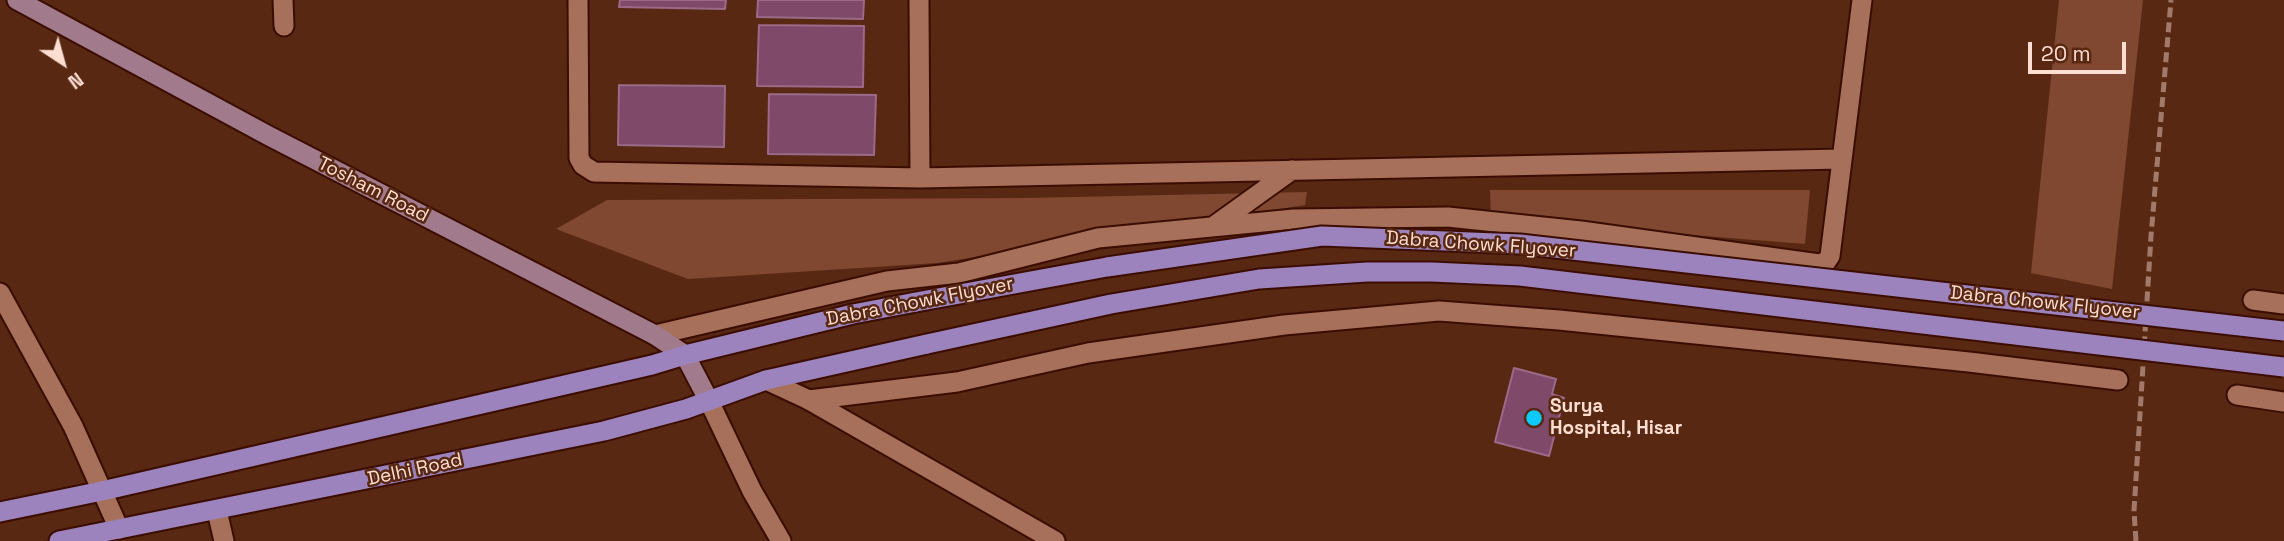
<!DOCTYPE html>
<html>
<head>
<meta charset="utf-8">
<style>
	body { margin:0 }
	#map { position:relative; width:2284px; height:541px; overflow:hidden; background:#582813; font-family:"Space Grotesk",sans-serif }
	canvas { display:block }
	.north { position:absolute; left:28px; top:28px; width:70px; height:70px; -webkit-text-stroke:5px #582813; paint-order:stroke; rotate:144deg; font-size:19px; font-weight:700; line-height:28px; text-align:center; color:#fdded1 }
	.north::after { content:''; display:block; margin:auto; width:24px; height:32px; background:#fdded1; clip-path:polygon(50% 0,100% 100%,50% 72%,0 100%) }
	.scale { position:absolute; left:2028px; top:42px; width:98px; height:32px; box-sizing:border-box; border:4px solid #fdded1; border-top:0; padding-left:9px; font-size:21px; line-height:24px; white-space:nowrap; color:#fdded1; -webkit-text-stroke:5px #582813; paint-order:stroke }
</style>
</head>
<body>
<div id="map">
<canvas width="2284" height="541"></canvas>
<div class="north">N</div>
<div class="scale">20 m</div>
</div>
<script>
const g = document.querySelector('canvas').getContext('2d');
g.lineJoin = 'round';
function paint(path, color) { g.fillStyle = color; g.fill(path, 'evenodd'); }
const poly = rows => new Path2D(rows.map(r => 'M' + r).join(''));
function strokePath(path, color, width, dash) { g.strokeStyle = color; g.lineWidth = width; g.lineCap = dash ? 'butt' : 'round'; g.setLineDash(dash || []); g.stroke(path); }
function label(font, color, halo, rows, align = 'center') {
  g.font = font + ' "Space Grotesk",sans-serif'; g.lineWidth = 5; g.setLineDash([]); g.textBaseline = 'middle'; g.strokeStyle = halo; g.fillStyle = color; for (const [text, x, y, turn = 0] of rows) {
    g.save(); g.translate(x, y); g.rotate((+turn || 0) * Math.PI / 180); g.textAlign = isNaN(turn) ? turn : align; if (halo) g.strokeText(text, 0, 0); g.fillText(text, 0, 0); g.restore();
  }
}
paint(poly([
	[2059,0,2143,0,2112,289,2031,273],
	[1490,190,1810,190,1805,244,1491,219],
	[1307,192,1305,205,937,263,688,279,556,229,607,200,1027,198]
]), '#804831');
const building = poly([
	[620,0,726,0,725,9,619,7,620,0],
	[758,0,864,0,863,19,757,17,758,0],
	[759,25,864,26,863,87,757,86,759,25],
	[619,85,725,86,724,147,618,145,619,85],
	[769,94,876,95,874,155,768,154,769,94],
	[1514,368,1556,379,1552,394,1564,398,1549,456,1495,442,1514,368]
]);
paint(building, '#7f496a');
strokePath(building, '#9d6988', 2);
const minor = poly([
	[283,0,284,26],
	[578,0,579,158,583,165,594,172,920,178,1842,159],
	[919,0,920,178],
	[1214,226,1292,170],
	[0,293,73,426,119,529],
	[2253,300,2284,304],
	[655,335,887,281,959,273,1098,238,1294,219,1448,217,1581,231,1819,264,1826,262,1830,256,1862,0],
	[2237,395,2284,402],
	[809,400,957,382,1088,353,1284,325,1439,311,1559,320,1969,362,2118,380],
	[709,401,752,491,781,541],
	[217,511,224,541]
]);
const tertiary = poly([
	[766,380,809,400,1055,541]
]);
const secondary = poly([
	[17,0,269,136,655,335,685,355,709,401]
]);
const primary = poly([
	[0,512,102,491,652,365,685,355,853,314,916,302],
	[59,541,604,431,686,409,766,380,927,344]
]);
strokePath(minor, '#3b0d00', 23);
strokePath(tertiary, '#3b0d00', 23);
strokePath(secondary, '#3b0d00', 23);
strokePath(primary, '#3b0d00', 23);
strokePath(minor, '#a7705a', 19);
strokePath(tertiary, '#a7705a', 19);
strokePath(secondary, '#a17a8c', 19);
strokePath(primary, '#9c83bd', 19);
strokePath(poly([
	[2136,541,2134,511,2151,236,2171,0]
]), '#a37a69', 5, [10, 5]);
const primaryBridge = poly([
	[916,302,1107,267,1322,236,1520,244,2284,331],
	[927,344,1111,304,1259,279,1367,272,1432,272,1520,276,2284,367]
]);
strokePath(primaryBridge, '#3b0d00', 23, []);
strokePath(primaryBridge, '#9c83bd', 19);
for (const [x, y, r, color] of [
	[1534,418,9,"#0ecafa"]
]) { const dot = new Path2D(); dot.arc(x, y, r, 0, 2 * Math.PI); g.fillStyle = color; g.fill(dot); strokePath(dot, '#582813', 2.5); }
label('19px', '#fdded1', '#582813', [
	["Tosham Road",373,190,27],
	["Dabra Chowk Flyover",1481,245,4],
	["Dabra Chowk Flyover",920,302,-11],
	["Dabra Chowk Flyover",2045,303,6],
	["Delhi Road",415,470,-12]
]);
label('bold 19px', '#fdded1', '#582813', [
	["Surya",1550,407],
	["Hospital, Hisar",1550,429]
], 'left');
</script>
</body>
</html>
